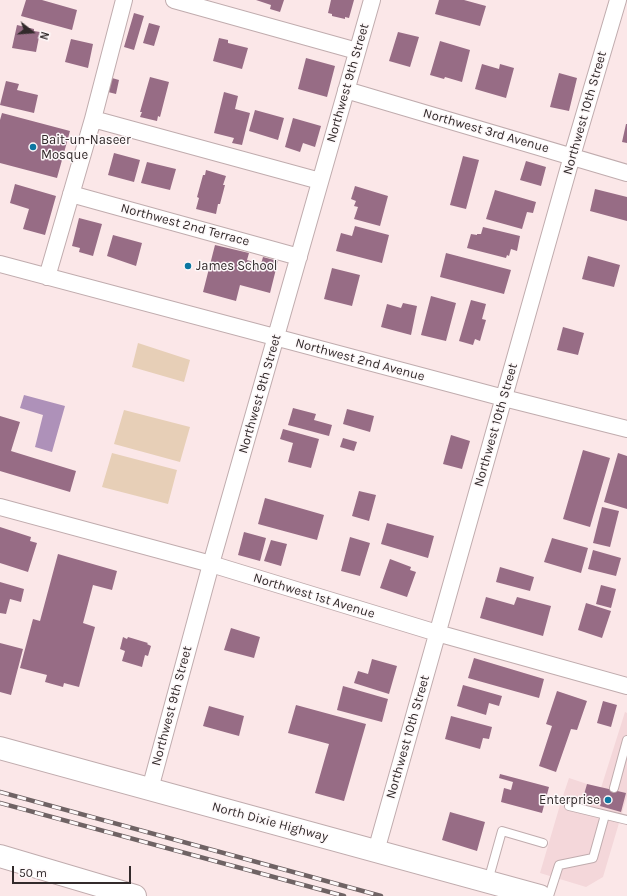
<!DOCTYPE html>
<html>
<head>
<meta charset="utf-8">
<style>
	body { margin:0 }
	#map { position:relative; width:627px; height:896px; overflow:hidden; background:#fbe7e8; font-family:Karla,sans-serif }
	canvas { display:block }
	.north { position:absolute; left:12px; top:12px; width:40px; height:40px; -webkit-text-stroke:3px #fdf8f9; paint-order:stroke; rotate:107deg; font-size:11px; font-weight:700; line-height:16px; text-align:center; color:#322a2b }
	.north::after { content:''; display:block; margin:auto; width:14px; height:18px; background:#322a2b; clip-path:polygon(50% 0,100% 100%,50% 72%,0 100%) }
	.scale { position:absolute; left:12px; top:866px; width:119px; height:18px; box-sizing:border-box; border:2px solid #322a2b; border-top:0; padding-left:5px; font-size:12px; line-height:14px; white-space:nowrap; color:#322a2b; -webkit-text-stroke:3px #fdf8f9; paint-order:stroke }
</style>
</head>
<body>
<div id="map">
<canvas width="627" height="896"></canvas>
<div class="north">N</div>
<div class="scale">50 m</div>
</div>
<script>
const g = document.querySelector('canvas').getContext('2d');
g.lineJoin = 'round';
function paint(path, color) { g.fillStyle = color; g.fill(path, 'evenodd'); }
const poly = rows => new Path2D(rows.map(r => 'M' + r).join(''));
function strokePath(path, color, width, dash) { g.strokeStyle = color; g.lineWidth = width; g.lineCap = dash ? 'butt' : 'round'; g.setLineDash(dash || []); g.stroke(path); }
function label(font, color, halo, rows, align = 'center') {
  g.font = font + ' Karla,sans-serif'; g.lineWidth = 3; g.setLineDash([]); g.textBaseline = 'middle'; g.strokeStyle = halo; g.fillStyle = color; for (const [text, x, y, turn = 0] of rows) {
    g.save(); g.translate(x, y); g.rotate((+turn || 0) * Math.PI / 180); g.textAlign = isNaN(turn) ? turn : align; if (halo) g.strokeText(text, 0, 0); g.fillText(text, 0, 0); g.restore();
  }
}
paint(poly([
	[625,712,627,713,627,796,603,877,586,887,540,873,560,805,569,778,587,784,601,788]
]), '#f4d7da');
paint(poly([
	[138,343,190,360,184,382,132,367],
	[124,410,190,427,180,462,114,444],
	[112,453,177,470,168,504,102,487]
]), '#e7cfb7');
paint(poly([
	[24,395,65,406,52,452,35,447,43,415,20,408]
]), '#ae91b9');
paint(poly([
	[26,0,42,0,77,10,72,30,21,16],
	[256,0,284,0,280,12,270,9,271,5],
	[331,0,354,0,349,18,345,17,345,19,332,16,332,14,328,13],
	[439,0,464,0,486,6,480,26,435,14],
	[134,13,144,16,134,50,124,47],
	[149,23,160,26,154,46,143,43],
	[17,25,34,29,34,31,40,32,36,52,12,48],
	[398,32,419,37,410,67,389,61],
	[219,38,228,40,228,43,248,48,242,69,213,61],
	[71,39,93,44,88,68,65,62],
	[440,41,470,50,462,82,445,77,444,79,430,75],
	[306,58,335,66,327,97,298,89],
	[482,64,499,69,500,64,514,68,506,98,475,89],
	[559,73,577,78,569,111,550,107],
	[150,77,169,82,160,117,158,116,157,121,140,117,142,112,140,112],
	[112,78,119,80,116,94,108,92],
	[6,81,19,84,17,90,38,95,34,113,0,105],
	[224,92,238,96,235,109,250,113,242,145,232,143,234,138,214,133],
	[255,110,284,118,278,140,249,131],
	[2,113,70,131,57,178,0,163,0,120],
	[293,118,321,126,315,147,303,143,300,152,285,147],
	[626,124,627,124,627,143,622,142],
	[114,153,140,160,134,182,108,175],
	[463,156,479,160,466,209,450,205],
	[526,161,546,167,541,186,520,180],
	[147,162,176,169,170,190,141,183],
	[206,170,226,176,223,185,225,185,220,204,218,204,216,214,196,209,199,198,197,197,203,175,205,175],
	[15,184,56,196,45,235,23,229,29,209,10,203],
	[355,186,388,196,380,226,354,219,358,207,354,206,356,201,351,199],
	[595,189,627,197,627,221,590,211],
	[495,190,536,202,533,213,527,212,522,229,486,219],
	[79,218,102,224,93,256,79,252,80,248,72,246],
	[355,226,389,235,382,263,336,251,341,233,352,236],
	[483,227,520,236,517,251,511,249,509,256,507,255,506,258,467,248,471,234,477,235,477,234,481,234],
	[113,235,142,243,136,266,107,256],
	[215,245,249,253,247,260,261,264,263,257,278,261,270,293,240,285,236,301,203,292],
	[446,253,511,270,504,294,440,277],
	[588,256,620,265,614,287,582,279],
	[332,268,360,275,352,306,324,299],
	[431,296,456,303,446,341,421,335],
	[471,300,486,304,482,319,486,320,480,341,475,339,473,345,459,341],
	[403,303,417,306,411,335,381,327,387,304,401,308],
	[563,327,584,333,578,355,557,350],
	[293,408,316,414,314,420,332,425,329,436,288,425],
	[347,409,374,416,370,432,343,424],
	[0,416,20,422,11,451,76,471,70,492,0,471],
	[283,429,319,439,311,468,288,462,293,443,280,439],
	[451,435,470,441,462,469,443,464],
	[343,438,357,442,354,451,340,447],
	[583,450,610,458,590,527,563,519],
	[618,453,627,456,627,509,604,502],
	[359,491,376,495,369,521,352,516],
	[265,498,324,515,317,540,258,524],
	[602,507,619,511,610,547,593,543],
	[387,523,434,536,428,558,381,544],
	[0,527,31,537,30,541,37,543,28,572,0,563],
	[244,532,266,538,260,561,238,555],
	[350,537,370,543,360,576,341,571],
	[552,538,588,548,581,573,544,562],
	[271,540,287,544,281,566,264,561],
	[593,550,621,558,616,576,588,569],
	[58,554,117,571,112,590,93,585,83,623,95,627,79,687,64,683,63,687,45,682,47,675,20,668,33,619,40,621],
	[390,559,411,567,410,570,416,572,407,597,380,588],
	[500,567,534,577,530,591,496,582],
	[0,582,24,589,21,602,10,599,6,614,0,613],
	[601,585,616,589,611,608,596,604],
	[486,597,514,605,517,597,551,606,543,636,480,618],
	[586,603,611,611,602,638,578,630],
	[231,628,260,637,254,658,224,650],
	[123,637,127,639,128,637,148,643,147,644,151,646,148,656,145,655,142,667,122,661,125,651,120,649],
	[0,643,23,649,11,695,0,692],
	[474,658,544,679,539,698,468,678],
	[372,659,397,666,389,694,354,683,358,671,368,674],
	[463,685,502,696,499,706,489,703,486,715,457,706],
	[343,686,388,699,382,722,337,710],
	[557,691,587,701,577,730,571,729,556,772,539,766,552,726,546,724],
	[603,701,617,705,611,727,597,723],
	[296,705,366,724,344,801,315,793,329,744,288,733],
	[209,706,244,716,239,736,203,726],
	[451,716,492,727,489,739,483,738,480,749,445,739],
	[500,774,549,787,542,813,501,802,504,788,511,790,513,782,499,778],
	[587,784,626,793,621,812,600,806,601,803,583,798],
	[450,812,485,822,477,851,442,840]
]), '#976c85');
const service = poly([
	[614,788,627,740],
	[569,806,627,820],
	[488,881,502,831,543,843],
	[549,896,559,865,593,858,605,815]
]);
const minor = poly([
	[174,0,357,51],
	[346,90,627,173],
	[93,119,320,181],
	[71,194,299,257],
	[0,264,504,398,627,429],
	[47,277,93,119,124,0],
	[0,507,211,564,437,633,627,686],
	[150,789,211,564,372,0],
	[376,851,572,156,618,0]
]);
const primary = poly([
	[0,748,540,896],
	[0,856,135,896]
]);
strokePath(service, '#c0acae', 10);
strokePath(minor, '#c0acae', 18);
strokePath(primary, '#c0acae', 24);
strokePath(service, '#fff', 8);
strokePath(minor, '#fff', 16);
strokePath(primary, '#fff', 22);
const rail = poly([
	[0,792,381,896],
	[0,803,344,896]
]);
strokePath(rail, '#6f6364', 4.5);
strokePath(rail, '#fdf8f9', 3, [9]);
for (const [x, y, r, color] of [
	[33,147,4,"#0c76a1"],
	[188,266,4,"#0c76a1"],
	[608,800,4,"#0c76a1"]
]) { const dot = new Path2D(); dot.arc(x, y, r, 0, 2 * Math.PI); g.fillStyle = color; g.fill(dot); strokePath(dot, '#fdf8f9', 1.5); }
label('13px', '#322a2b', '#fdf8f9', [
	["Northwest 9th Street",348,83,-74],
	["Northwest 10th Street",585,113,-74],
	["Northwest 3rd Avenue",486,131,16],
	["Northwest 2nd Terrace",185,225,15],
	["Northwest 2nd Avenue",360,360,15],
	["Northwest 9th Street",260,394,-74],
	["Northwest 10th Street",496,425,-74],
	["Northwest 1st Avenue",314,596,17],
	["Northwest 9th Street",172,706,-75],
	["Northwest 10th Street",408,737,-74],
	["North Dixie Highway",270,822,15]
]);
label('13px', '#322a2b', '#fdf8f9', [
	["Bait-un-Naseer",41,140],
	["Mosque",41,155],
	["James School",196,266],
	["Enterprise",600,800,"right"]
], 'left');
</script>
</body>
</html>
